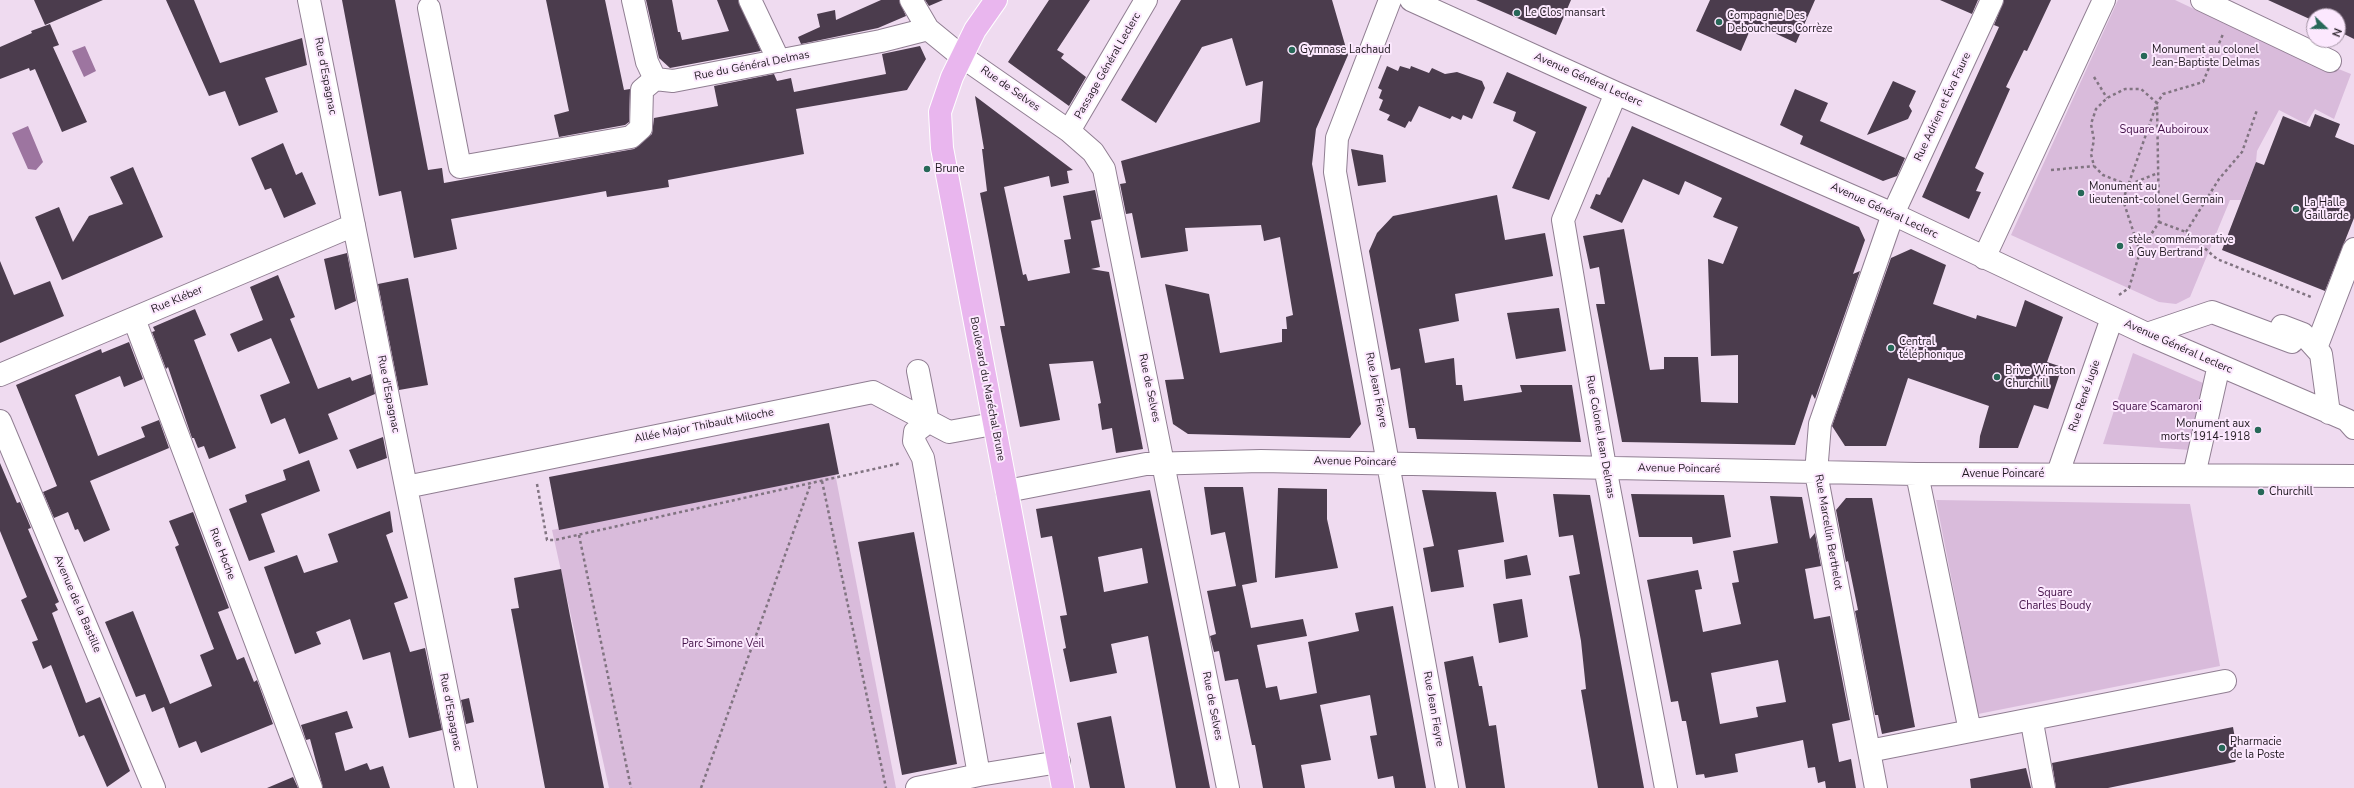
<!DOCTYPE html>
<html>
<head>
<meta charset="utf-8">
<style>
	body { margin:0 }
	#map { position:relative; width:2354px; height:788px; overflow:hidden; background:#efdbf0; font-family:"Nunito Sans",sans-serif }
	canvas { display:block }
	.north { position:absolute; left:2306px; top:8px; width:40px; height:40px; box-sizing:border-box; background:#fce8fe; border:1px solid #a495a5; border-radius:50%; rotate:112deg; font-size:11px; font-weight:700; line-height:16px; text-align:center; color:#201920 }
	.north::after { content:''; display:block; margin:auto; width:14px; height:18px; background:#276858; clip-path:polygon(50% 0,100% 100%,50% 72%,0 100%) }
</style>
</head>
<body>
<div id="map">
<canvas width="2354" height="788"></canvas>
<div class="north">N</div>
</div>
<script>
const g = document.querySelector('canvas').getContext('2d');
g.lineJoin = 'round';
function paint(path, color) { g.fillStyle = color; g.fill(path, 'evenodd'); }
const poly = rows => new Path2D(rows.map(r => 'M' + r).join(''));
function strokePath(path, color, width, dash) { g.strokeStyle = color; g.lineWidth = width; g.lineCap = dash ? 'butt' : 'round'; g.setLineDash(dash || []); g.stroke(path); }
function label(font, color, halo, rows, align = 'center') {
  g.font = font + ' "Nunito Sans",sans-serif'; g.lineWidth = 4; g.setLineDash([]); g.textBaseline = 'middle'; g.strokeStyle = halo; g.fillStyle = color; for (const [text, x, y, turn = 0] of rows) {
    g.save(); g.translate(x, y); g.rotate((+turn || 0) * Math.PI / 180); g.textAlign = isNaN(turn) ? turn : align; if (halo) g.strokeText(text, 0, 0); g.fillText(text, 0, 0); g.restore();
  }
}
paint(poly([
	[2118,0,2175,0,2226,24,2351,74,2334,119,2315,109,2306,124,2279,110,2257,151,2256,162,2241,200,2230,200,2190,297,2176,304,2159,302,2011,235],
	[2133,353,2203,383,2190,450,2103,444],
	[835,473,896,788,609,788,552,530],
	[1936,500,2190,504,2220,666,1978,714]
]), '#d9bbdb');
paint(poly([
	[85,46,96,71,84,77,72,51],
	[28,126,43,162,36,170,28,169,12,133]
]), '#9d75a0');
paint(poly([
	[34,0,103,0,45,25],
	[166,0,194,0,220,63,302,38,307,65,265,78,278,112,239,126,225,91,209,96],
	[342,0,395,0,428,170,442,168,444,183,634,149,652,134,654,118,718,106,714,86,774,74,777,81,791,78,794,92,886,74,882,54,920,46,926,59,907,90,796,109,804,154,668,180,669,187,607,197,606,191,451,219,457,249,414,258,401,191,379,196],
	[546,0,605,0,624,90,630,89,629,122,625,125,559,137,554,115,569,111],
	[646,0,672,0,678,32,680,32,682,40,729,31,717,0,738,0,761,51,670,68,659,58],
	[881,0,899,0,906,16,878,28,801,44,798,37,820,27,817,14,835,10,836,20],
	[925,0,943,0,929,6],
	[1049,0,1090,0,1057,50,1064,54,1061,58,1086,77,1069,106,1008,62],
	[1181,0,1332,0,1348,55,1316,129,1312,164,1361,424,1350,438,1188,434,1173,424,1165,380,1184,379,1165,284,1209,294,1220,353,1282,342,1282,329,1287,329,1286,317,1293,315,1280,237,1264,241,1261,225,1185,228,1188,251,1141,258,1132,213,1126,214,1120,184,1126,183,1121,161,1260,122,1263,81,1246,86,1232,38,1202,47,1156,123,1121,100],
	[1476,0,1571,0,1556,35],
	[1710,0,1815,0,1796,43,1753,23,1741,51,1696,31],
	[1940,0,1978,0,1972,14],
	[2004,0,2051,0,2027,51,2024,50,2006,87,2010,89,1975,168,1984,173,1976,191,1981,192,1969,219,1922,197,1999,27,1994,25],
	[2268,0,2354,0,2354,39,2338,31,2338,16,2314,16,2314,21],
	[50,24,59,45,53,47,87,122,62,132,35,69,30,71,29,68,0,79,0,47,32,33,31,31],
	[1387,66,1398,71,1400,66,1410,69,1411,66,1429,73,1432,68,1445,74,1457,72,1482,81,1485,88,1472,119,1463,115,1461,120,1452,116,1450,119,1419,106,1411,122,1409,121,1405,128,1387,120,1390,115,1379,110,1383,100,1379,98,1382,90,1378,88],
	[1507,72,1587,107,1549,200,1512,188,1536,132,1513,121,1516,112,1493,103],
	[1893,81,1916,91,1909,106,1912,111,1908,119,1867,135],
	[1795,89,1828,103,1820,121,1905,158,1897,176,1883,181,1800,144,1803,136,1780,125],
	[975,96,1073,170,1067,171,1069,183,1051,187,1049,176,1004,187,1023,275,1026,274,1028,281,1070,273,1064,240,1071,239,1063,196,1095,190,1101,219,1091,221,1100,267,1091,269,1109,272,1143,449,1116,453,1112,428,1102,430,1098,404,1101,403,1093,361,1049,364,1060,420,1020,427,1000,326,1005,326,980,193,987,191,982,149,984,149],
	[2315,114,2340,124,2335,137,2354,145,2354,218,2325,291,2222,250,2256,162,2264,165,2283,116,2310,127],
	[1632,126,1859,227,1865,240,1853,274,1860,271,1815,399,1812,394,1795,445,1622,442,1596,304,1605,304,1599,267,1590,269,1583,236,1624,229,1650,370,1664,369,1664,357,1698,357,1701,402,1738,403,1738,355,1711,356,1708,259,1723,264,1738,227,1713,217,1722,198,1685,181,1679,195,1643,179,1622,223,1590,208,1596,194,1600,195,1608,177,1609,178],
	[283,143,296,175,302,172,316,204,284,218,271,188,265,190,251,158],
	[1351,149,1383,155,1386,182,1358,186],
	[133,167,163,237,62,280,35,217,59,207,73,242,89,216,123,204,110,177],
	[1497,195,1505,240,1545,233,1553,276,1455,294,1459,321,1419,329,1425,363,1454,358,1456,385,1462,385,1464,401,1522,392,1520,385,1572,385,1581,442,1417,439,1415,428,1409,428,1400,368,1391,370,1369,251,1377,233,1393,216],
	[1911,249,1946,265,1933,304,1976,319,1977,315,2016,327,2025,300,2063,317,2047,362,2062,367,2048,409,2034,405,2018,448,1979,448,1980,436,1989,406,1908,378,1886,446,1845,446,1832,426,1891,258],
	[347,253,356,301,335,310,324,259],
	[0,261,14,295,50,281,64,316,0,343],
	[278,275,295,317,290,319,318,389,350,377,352,381,371,374,375,394,328,414,338,439,299,454,285,418,271,424,260,395,290,383,271,338,238,352,230,334,263,320,250,287],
	[408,278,428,385,399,390,378,284],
	[1559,308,1566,351,1516,359,1507,313],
	[195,309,206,335,194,340,236,448,209,459,204,446,198,448,194,438,192,438,168,367,166,369,152,332,155,331,153,327],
	[129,342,143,379,124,387,120,376,75,395,98,456,145,437,141,427,159,420,169,448,90,481,110,530,84,542,78,529,75,530,68,512,54,518,43,492,57,486,16,385,101,349,102,353],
	[829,423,839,474,559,530,549,477],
	[383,437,387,458,357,469,349,450],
	[309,460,320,491,261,514,275,552,249,561,229,509,247,502,245,495,286,480,283,470],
	[0,463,17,503,20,502,31,528,28,529,59,602,55,604,58,610,52,613,86,703,100,697,130,771,107,787,84,735,79,737,51,665,43,669,32,642,38,640,21,600,27,597,0,531],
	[1204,487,1243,487,1257,582,1242,585,1251,628,1303,619,1307,636,1257,645,1266,688,1277,686,1280,700,1317,693,1308,642,1359,631,1355,613,1393,606,1426,788,1395,788,1393,776,1378,779,1370,736,1377,735,1370,695,1320,705,1331,760,1301,765,1305,788,1263,788,1255,745,1252,745,1238,679,1225,681,1219,651,1214,652,1210,636,1216,634,1207,591,1236,586,1225,532,1211,535],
	[1278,488,1327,489,1327,519,1338,568,1275,578],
	[1150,490,1201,743,1210,788,1176,788,1148,636,1111,644,1117,673,1070,682,1063,649,1066,648,1060,616,1067,615,1052,536,1041,538,1036,509],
	[1142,548,1148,583,1104,592,1098,557],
	[1422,490,1496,492,1504,542,1458,550,1464,587,1431,592,1423,548,1434,546],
	[1553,494,1590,495,1644,788,1598,788,1581,690,1586,689,1581,641,1569,576,1580,574,1573,535,1559,537],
	[1631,494,1724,495,1731,537,1693,544,1692,537,1639,537],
	[1770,496,1802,497,1810,539,1815,533,1821,566,1805,569,1814,619,1830,616,1850,720,1832,724,1839,762,1851,759,1856,788,1826,788,1825,781,1818,783,1815,767,1808,768,1803,740,1735,754,1738,772,1705,778,1704,774,1696,775,1686,721,1682,721,1678,701,1671,702,1647,580,1698,570,1702,589,1695,590,1703,632,1741,624,1732,583,1739,582,1733,551,1778,543],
	[1778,660,1786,702,1756,707,1758,717,1720,724,1711,673],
	[1846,498,1872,498,1915,727,1882,734,1878,715,1875,715,1855,611,1858,610,1848,561,1846,562,1836,510],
	[390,511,393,532,386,535,408,598,394,603,410,652,425,648,442,730,409,738,390,652,363,660,350,619,316,632,321,644,295,654,264,567,297,555,304,573,338,562,328,534],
	[193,512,229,608,218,612,237,660,244,657,254,682,257,680,273,724,201,753,196,741,179,748,164,707,152,712,145,694,136,697,105,622,133,611,170,704,212,686,200,655,214,649,175,547,179,545,169,521],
	[914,532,957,764,902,775,858,542],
	[1527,555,1531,575,1506,579,1504,560],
	[561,569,570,616,604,788,545,788,511,609,519,608,514,578],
	[1522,599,1528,637,1499,643,1493,604],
	[1473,656,1479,686,1482,686,1489,726,1496,725,1505,788,1466,788,1444,662],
	[469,698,474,722,466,724,461,700],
	[347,711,353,728,335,733,345,771,367,763,370,770,383,766,390,788,323,788,310,739,306,740,301,725],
	[1111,716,1125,788,1090,788,1077,723],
	[2233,727,2238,756,2235,762,2108,788,2056,788,2052,763],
	[2026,768,2031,788,1971,788,1970,779],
	[293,777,298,788,267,788]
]), '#4b3c4d');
const minor = poly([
	[309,0,466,788],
	[633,0,647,62,655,79,673,81,881,41,928,29],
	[750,0,779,61],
	[911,0,928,29,961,56,1069,131,1093,152,1104,169,1228,788],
	[1390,0,1337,138,1335,172,1447,788],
	[1411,0,1616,93,1893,214,2147,334,2347,420,2354,428],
	[2202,0,2330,61],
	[429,8,460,167,631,137,641,128,642,90,655,79],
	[1616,93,1563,220,1605,467,1666,788],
	[1069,131,1146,0],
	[1984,258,2104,0],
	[134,319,311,788],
	[2282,326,2303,334,2321,354,2329,413],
	[2147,334,2212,312,2292,342],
	[2316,348,2354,249],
	[918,371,928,422],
	[0,375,354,225],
	[0,421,154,788],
	[928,422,915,432,914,441,923,458,979,775,1059,762],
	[2058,473,2112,318],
	[1917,474,1970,731],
	[2194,475,2219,365],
	[406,487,873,392,949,432,993,424],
	[1007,491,1146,464,1261,461,1917,474,2354,476],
	[2033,728,2044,788],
	[1869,751,2225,681],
	[917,788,979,775],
	[1876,788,1816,473,1820,424,1893,214,1992,0]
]);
const major = poly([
	[996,0,975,30,952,77,940,112,942,148,1063,788]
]);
strokePath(minor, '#907e92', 24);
strokePath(major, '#fff', 24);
strokePath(poly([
	[2094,77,2107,98],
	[2051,170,2094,166],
	[2159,222,2186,232,2217,259,2311,297],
	[2186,232,2219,179,2242,152,2257,110],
	[2140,252,2123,200,2157,103,2163,94,2203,82,2223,34],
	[2119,295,2129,288,2140,252,2159,222,2157,103,2141,89,2125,89,2107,98,2096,109,2091,124,2094,140,2091,154,2094,166,2103,175,2128,185,2158,173],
	[822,481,886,788],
	[537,484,547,540,555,540,901,463],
	[579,535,631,788],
	[701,788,811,483]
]), '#817481', 2.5, [3, 3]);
strokePath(minor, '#fff', 22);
strokePath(major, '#e9b6ee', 22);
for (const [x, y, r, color] of [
	[1517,13,4,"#276858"],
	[1719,22,4,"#276858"],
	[1292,50,4,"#276858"],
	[2144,56,4,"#276858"],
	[927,169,4,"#276858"],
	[2081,193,4,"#276858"],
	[2296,209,4,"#276858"],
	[2120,246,4,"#276858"],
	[1891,348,4,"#276858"],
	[1997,377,4,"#276858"],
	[2258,430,4,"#276858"],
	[2261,492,4,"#276858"],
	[2222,748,4,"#276858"]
]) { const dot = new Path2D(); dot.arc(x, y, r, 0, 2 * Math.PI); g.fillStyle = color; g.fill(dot); strokePath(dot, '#fce8fe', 1.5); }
label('11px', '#201920', '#fce8fe', [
	["Le Clos mansart",1525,13],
	["Compagnie Des",1727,16],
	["Deboucheurs Corrèze",1727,29],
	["Gymnase Lachaud",1300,50],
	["Monument au colonel",2152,50],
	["Jean-Baptiste Delmas",2152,63],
	["Brune",935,169],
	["Monument au",2089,187],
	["lieutenant-colonel Germain",2089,200],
	["La Halle",2304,203],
	["Gaillarde",2304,216],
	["stèle commémorative",2128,240],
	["à Guy Bertrand",2128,253],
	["Central",1899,342],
	["téléphonique",1899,355],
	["Brive Winston",2005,371],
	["Churchill",2005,384],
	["Monument aux",2250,424,"right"],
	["morts 1914-1918",2250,437,"right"],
	["Churchill",2269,492],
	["Pharmacie",2230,742],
	["de la Poste",2230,755]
], 'left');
label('11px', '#201920', '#fce8fe', [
	["Rue du Général Delmas",752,66,-11],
	["Passage Général Leclerc",1108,66,-60],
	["Rue d'Espagnac",325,76,79],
	["Avenue Général Leclerc",1588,80,24],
	["Rue de Selves",1010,89,35],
	["Rue Adrien et Éva Faure",1943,107,-65],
	["Avenue Général Leclerc",1884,211,25],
	["Rue Kléber",177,300,-23],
	["Avenue Général Leclerc",2178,347,24],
	["Rue de Selves",1149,388,78],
	["Boulevard du Maréchal Brune",987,389,79],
	["Rue Jean Fieyre",1376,390,79],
	["Rue d'Espagnac",388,394,79],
	["Rue René Jugie",2085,396,-71],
	["Allée Major Thibault Miloche",704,426,-11],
	["Rue Colonel Jean Delmas",1600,437,80],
	["Avenue Poincaré",1355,462,1],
	["Avenue Poincaré",1679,469,1],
	["Avenue Poincaré",2003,474],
	["Rue Marcellin Berthelot",1828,532,80],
	["Rue Hoche",222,554,69],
	["Avenue de la Bastille",77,604,67],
	["Rue de Selves",1212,706,79],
	["Rue Jean Fieyre",1433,709,80],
	["Rue d'Espagnac",450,712,79]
]);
label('11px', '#431148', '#fce8fe', [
	["Square Auboiroux",2164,130],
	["Square Scamaroni",2157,407],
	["Square",2055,593],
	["Charles Boudy",2055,606],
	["Parc Simone Veil",723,644]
]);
</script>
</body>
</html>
